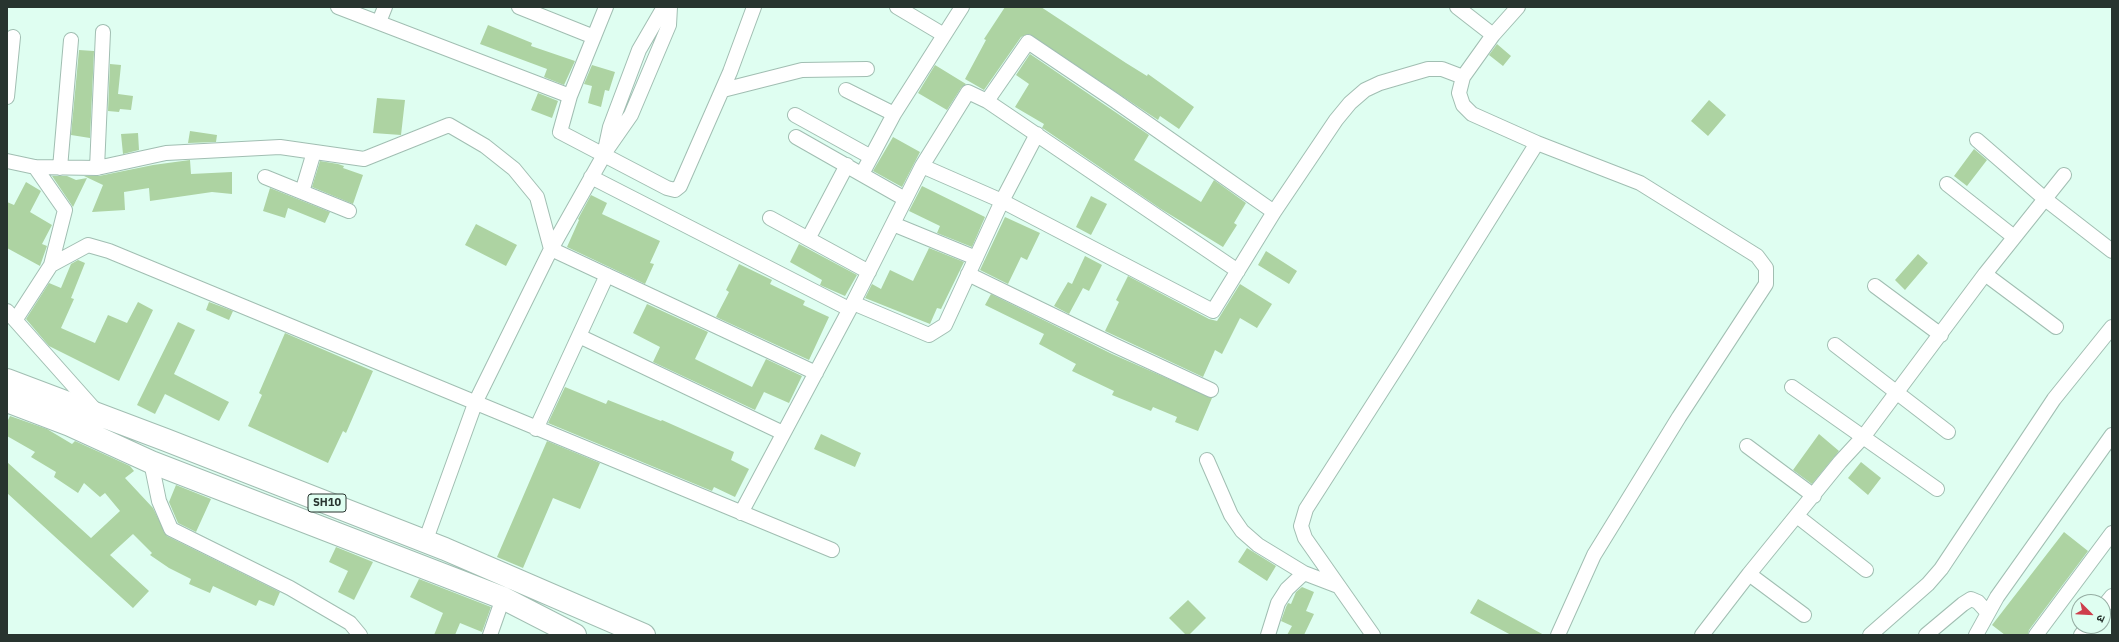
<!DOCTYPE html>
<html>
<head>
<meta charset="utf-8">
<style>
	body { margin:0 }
	#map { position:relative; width:2119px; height:642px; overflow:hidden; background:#dffef1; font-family:"IBM Plex Sans","Noto Sans Devanagari",sans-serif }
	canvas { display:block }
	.frame { position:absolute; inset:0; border:8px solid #28342f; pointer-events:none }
	.north { position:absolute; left:2071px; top:594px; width:40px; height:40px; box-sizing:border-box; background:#dffef1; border:1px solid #96ada3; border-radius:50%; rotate:114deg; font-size:11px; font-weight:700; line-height:16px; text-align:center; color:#28342f }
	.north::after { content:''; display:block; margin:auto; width:14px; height:18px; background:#ce3e4c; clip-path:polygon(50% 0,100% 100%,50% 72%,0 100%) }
</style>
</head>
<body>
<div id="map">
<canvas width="2119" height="642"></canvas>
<div class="frame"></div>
<div class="north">उ</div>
</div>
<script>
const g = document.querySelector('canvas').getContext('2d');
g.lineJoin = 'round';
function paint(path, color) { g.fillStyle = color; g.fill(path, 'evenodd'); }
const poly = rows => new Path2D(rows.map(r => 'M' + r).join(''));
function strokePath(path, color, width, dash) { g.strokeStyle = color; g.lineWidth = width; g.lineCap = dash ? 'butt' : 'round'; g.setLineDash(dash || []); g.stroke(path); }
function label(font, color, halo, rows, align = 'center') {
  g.font = font + ' "IBM Plex Sans",sans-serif'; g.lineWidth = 3.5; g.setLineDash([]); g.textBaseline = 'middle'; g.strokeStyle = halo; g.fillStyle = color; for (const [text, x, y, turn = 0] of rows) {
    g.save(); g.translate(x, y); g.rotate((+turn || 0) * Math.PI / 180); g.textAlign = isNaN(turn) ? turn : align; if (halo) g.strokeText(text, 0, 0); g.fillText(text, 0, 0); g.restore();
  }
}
paint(poly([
	[1005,7,1041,7,1126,63,1147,76,1148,74,1194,107,1179,129,1160,116,1158,120,1029,34,1021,37,984,90,965,79,986,40,984,39],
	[488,25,532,43,531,46,575,61,564,85,544,77,547,69,480,44],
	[1497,44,1511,56,1503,66,1489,55],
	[79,50,94,51,90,138,71,135],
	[1030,54,1149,135,1134,160,1201,202,1214,180,1246,203,1234,223,1237,225,1223,247,1161,209,1044,129,1042,128,1044,124,1015,107,1029,84,1016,75],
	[110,64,121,65,118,94,133,96,131,110,120,109,119,112,108,111],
	[592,65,615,72,609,91,605,90,601,107,588,103,592,86,584,84],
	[935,65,966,84,961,88,947,110,918,93],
	[538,93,558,101,552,118,531,110],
	[377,98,405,100,401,135,373,133],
	[1709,100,1726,115,1708,136,1691,121],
	[190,131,217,135,216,142,188,143],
	[138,133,139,150,123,154,121,134],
	[893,137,920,152,902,187,873,171],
	[1974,149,1987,160,1967,186,1954,176],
	[190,160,191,174,232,172,232,194,212,192,150,201,149,188,124,192,125,210,92,212,103,185,84,176,99,176,153,165],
	[320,161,338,164,344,166,343,168,363,175,353,204,312,187],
	[52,176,67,176,76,180,87,178,73,207],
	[26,182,41,191,30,212,52,225,42,244,47,246,40,266,7,248,7,202,14,205],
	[922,186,985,217,972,247,937,233,940,226,909,211],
	[270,188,330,212,325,223,288,208,285,218,263,211],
	[591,195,607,203,602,214,660,241,650,263,654,264,645,284,567,247,579,220,578,219],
	[1091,196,1107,204,1091,235,1076,227],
	[1005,217,1040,233,1027,260,1021,257,1008,284,980,270],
	[476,224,517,245,506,266,465,245],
	[799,244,857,275,845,296,820,285,822,280,790,262],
	[929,248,964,262,941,309,937,308,930,324,865,298,872,284,881,289,890,270,913,281],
	[1266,251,1297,271,1289,284,1258,265],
	[1918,254,1928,263,1905,290,1895,280],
	[1085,256,1102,265,1089,291,1083,288,1069,314,1054,306,1068,282,1072,284],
	[78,260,85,263,71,298,74,299,61,328,95,343,108,315,127,323,138,302,153,310,119,381,49,346,26,319,49,283,61,288,71,264],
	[739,264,772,280,770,284,805,301,803,305,829,317,809,360,716,317,729,292,726,290],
	[1128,276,1209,319,1217,321,1240,284,1272,304,1257,328,1240,318,1222,354,1215,350,1203,377,1105,331,1119,302,1116,300],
	[991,294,1112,354,1212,398,1198,431,1175,422,1177,417,1153,407,1151,411,1112,395,1114,391,1072,371,1076,364,1039,344,1044,334,985,305],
	[209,302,233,311,229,320,206,310],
	[647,304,708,332,695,359,752,387,766,359,802,376,789,403,764,392,755,410,653,362,660,347,633,333],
	[178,322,195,330,174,374,229,402,219,421,165,394,155,414,137,405],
	[285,333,373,371,346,433,343,431,328,463,248,426,262,395,259,393],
	[565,387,606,404,608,400,661,421,662,420,734,452,731,460,749,469,735,497,714,487,712,491,548,423],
	[10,416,47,429,72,444,75,441,130,466,134,471,125,478,153,508,167,536,280,592,274,606,259,600,256,606,213,586,210,593,189,584,191,579,169,568,150,555,152,553,133,534,110,555,149,591,133,608,7,493,7,462,91,538,120,511,105,493,100,497,84,483,78,493,54,477,56,472,31,457,35,452,7,436,7,422],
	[821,434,861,453,855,467,814,449],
	[1819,434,1839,451,1812,484,1793,470],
	[547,441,600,463,580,509,553,498,523,568,497,557],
	[1861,462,1881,478,1868,495,1848,478],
	[176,485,211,499,196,532,178,523,169,502],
	[2064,532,2088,551,2029,630,2028,635,2005,635,1992,625],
	[336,547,373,562,354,600,338,592,348,571,329,562],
	[1247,548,1276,566,1267,581,1238,562],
	[419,579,491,607,482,632,460,623,455,635,434,635,443,613,410,597],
	[1302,587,1314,592,1306,611,1314,614,1304,635,1287,635,1292,626,1281,621,1286,607,1288,603,1291,604,1296,592],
	[1478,599,1544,635,1511,635,1470,613],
	[1188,600,1206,618,1189,635,1186,635,1169,618]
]), '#add3a2');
const minor = poly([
	[338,7,570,96,560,132,667,188,675,190,680,186,730,72,754,7],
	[519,7,594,37],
	[897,7,944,35],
	[1457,7,1493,35],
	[379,22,385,7],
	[1463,77,1493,35,1518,7],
	[723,90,802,70,867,69],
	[846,90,894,114],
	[570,96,606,7],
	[7,97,13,37],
	[987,101,1028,42,1114,100,1274,212],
	[795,115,871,157],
	[796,137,905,199],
	[1977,140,2045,199,2112,251],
	[608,148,631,115,669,25,670,7],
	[7,161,35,167,97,168,166,153,280,147,364,159,449,125,485,146,514,169,537,197,551,249,816,373],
	[922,166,1002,201,1213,311,1274,212,1336,120,1350,103,1365,90,1380,83,1428,69,1442,69,1463,77,1459,93,1463,105,1472,114,1537,143,1640,183,1757,256,1766,268,1766,284,1679,417,1594,555,1558,635],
	[60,168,71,40],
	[97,168,103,32],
	[862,174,894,114,962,7],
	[265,177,349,211],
	[591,177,849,309],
	[1947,184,2014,237],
	[302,192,314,152],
	[770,218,869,272],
	[893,224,976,258],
	[808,239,847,165],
	[51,265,88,245,109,251,832,550],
	[968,274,1116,346,1211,390],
	[1985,274,2056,327],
	[1875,286,1941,335],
	[853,303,929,335,945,325,1002,201,1037,134],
	[7,311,96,411],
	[16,319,51,265,65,210,35,167],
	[579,336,783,433],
	[1835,345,1948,432],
	[1792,387,1937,489],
	[536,429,607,275],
	[1747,446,1814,496],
	[1207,460,1231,515,1242,531,1258,545,1304,573],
	[151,462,159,501,171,529,290,588,350,623,360,635],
	[741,513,853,303,922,166,968,92,987,101,1238,271],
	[1797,516,1866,570],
	[425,542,476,401,551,249,604,155,610,127,639,50,664,7],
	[1749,574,1804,615],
	[2103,607,2112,596],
	[490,635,503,598],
	[1268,635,1278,603,1287,589,1304,573,1338,586],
	[1373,635,1305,538,1301,526,1306,509,1404,356,1537,143],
	[1702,635,1749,574,1840,462,1864,436,1985,274,2064,175],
	[1870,635,1928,584,1941,569,2054,399,2112,327],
	[1926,635,1963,604,1971,599,1978,602,1987,612],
	[1976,635,1997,597,2112,435],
	[2036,635,2112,533],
	[2081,635,2088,626]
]);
const primary = poly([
	[7,380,166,440,445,549,644,635],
	[7,401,70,425,151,462,503,598,575,635]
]);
strokePath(minor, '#a1beb2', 16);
strokePath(primary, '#a1beb2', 24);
strokePath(minor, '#fff', 14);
strokePath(primary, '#fff', 22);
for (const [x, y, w] of [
	[327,503,38]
]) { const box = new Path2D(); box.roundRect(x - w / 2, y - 9, w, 18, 3); g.fillStyle = '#dffef1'; g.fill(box); strokePath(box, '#28342f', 1); }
label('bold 11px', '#28342f', null, [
	["SH10",327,503]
]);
</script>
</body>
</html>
